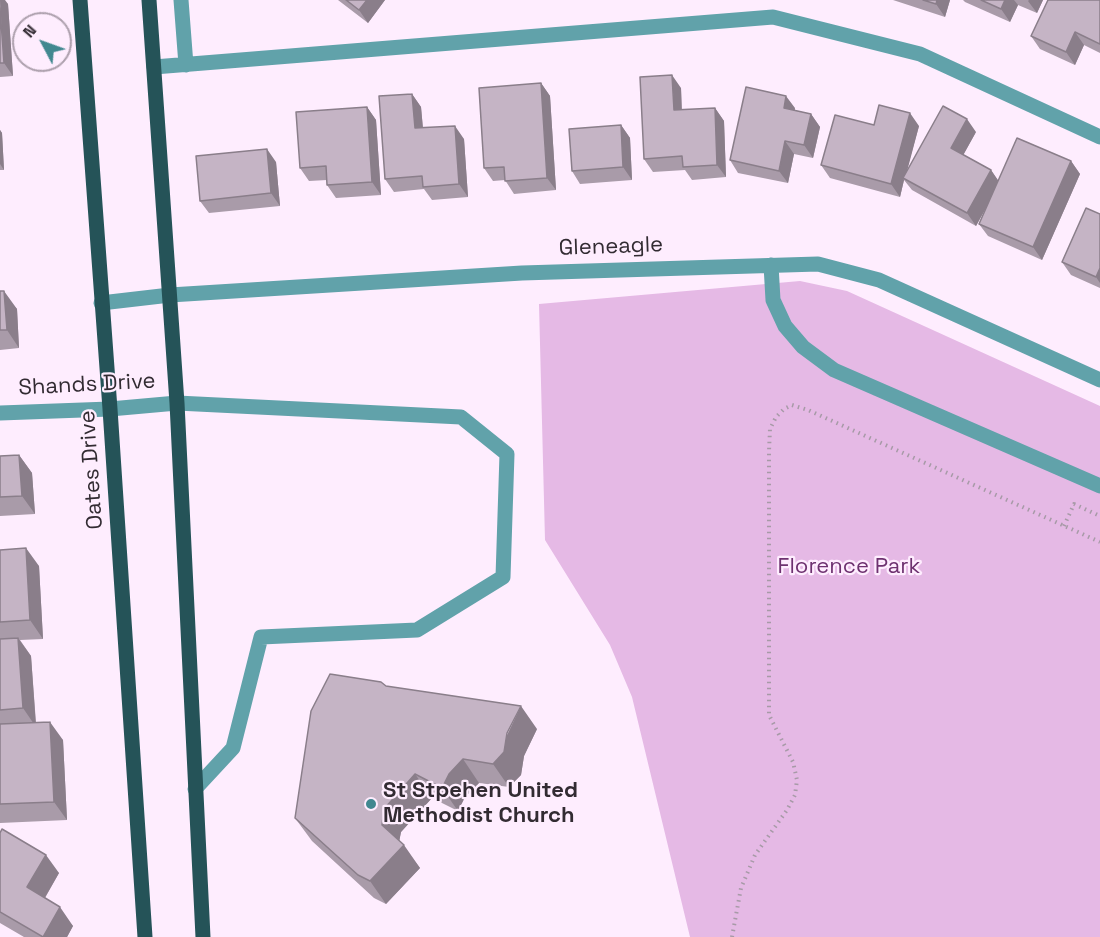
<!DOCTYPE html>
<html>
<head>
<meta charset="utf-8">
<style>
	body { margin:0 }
	#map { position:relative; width:1100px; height:937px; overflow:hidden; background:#feedfe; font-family:"Space Grotesk",sans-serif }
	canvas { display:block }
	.north { position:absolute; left:12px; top:12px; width:60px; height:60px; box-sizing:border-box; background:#feedfe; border:2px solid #ac9fac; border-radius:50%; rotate:311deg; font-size:16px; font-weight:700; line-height:24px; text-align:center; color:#322b32 }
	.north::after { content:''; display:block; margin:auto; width:21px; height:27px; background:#418890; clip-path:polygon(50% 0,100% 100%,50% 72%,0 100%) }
</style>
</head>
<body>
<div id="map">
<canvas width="1100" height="937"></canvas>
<div class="north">N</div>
</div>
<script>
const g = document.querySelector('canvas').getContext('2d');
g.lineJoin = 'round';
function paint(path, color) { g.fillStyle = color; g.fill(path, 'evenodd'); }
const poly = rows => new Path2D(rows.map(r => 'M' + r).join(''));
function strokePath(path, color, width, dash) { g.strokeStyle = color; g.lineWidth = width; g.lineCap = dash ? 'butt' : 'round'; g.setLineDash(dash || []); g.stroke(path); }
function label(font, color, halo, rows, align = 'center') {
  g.font = font + ' "Space Grotesk",sans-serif'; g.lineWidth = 4.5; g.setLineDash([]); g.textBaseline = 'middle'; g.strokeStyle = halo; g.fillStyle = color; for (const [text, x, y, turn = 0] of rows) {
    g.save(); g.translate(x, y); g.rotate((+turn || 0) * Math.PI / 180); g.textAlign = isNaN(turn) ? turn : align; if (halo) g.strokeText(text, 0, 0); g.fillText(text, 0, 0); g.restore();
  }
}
paint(poly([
	[800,281,847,291,1100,406,1100,937,690,937,632,697,610,645,545,540,539,304]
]), '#e5b9e5');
strokePath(poly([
	[1064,526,1074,504,1100,516],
	[732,937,741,888,755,855,787,810,795,795,797,780,793,762,769,715,769,451,770,429,776,417,784,409,792,405,808,410,1100,542]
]), '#a79aa7', 4, [1.5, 4.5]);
strokePath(poly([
	[181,0,186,65],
	[154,67,773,17,920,54,1100,137],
	[771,265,773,300,785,326,803,347,834,370,1100,486],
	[101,303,170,295,522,273,818,264,879,280,1100,380],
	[0,413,110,409,177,403,461,417,507,454,503,577,417,630,261,637,233,748,195,789]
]), '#61a2aa', 15);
strokePath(poly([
	[80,0,110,409,145,937],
	[149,0,177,403,203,937]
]), '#255358', 15);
paint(poly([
	[0,0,8,4,13,76,0,77],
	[338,0,385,0,368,23],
	[893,0,950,0,945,17],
	[963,0,1043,0,1037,13,1018,5,1010,22,965,2],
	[1100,0,1100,53,1084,45,1075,65,1040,49,1031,36],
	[541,83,550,96,556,190,514,194,505,180,493,181,484,168],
	[681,88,682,110,715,108,724,121,726,177,692,180,685,170,653,172,644,159],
	[412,94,421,107,423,128,464,139,468,197,432,200,424,189,394,192,385,179],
	[367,107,376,120,381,195,336,198,327,185,327,180,309,181,300,168],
	[795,108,795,111,811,114,820,127,813,158,794,154,788,183,738,173,730,160],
	[621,125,630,138,632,180,580,184,572,171],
	[874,125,919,126,907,169,976,132,963,155,991,170,998,181,1071,161,1080,174,1042,260,988,236,979,224,987,205,976,226,912,190,904,180,900,197,830,178,821,165],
	[0,130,2,133,4,170,0,170],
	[276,162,280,206,209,213,200,201],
	[1100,214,1100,288,1071,275,1062,262],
	[0,291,17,309,19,348,0,350],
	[19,455,32,473,35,514,0,516,0,456],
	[0,550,39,566,43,639,20,640,31,656,36,723,63,740,67,820,0,823],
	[537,729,524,756,521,775,509,787,479,783,465,797,458,811,432,798,401,832,399,841,420,868,386,904,374,898,312,841,295,818],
	[0,833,59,873,45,898,73,926,67,937,24,937,0,923]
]), '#a99ba9');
paint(poly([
	[0,0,5,0,8,4,13,76,4,63],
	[367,0,385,0,368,23,359,10],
	[937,0,950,0,945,17,936,4],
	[1005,0,1014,0,1018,5,1010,22,1001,9],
	[1029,0,1043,0,1037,13,1028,1],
	[1075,32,1084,45,1075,65,1066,52],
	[672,75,681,88,682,123,674,110],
	[541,83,550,96,556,190,547,178],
	[412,94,421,107,424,141,415,128],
	[786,96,795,108,792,121,784,108],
	[367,107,376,120,381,195,372,182],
	[715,108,724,121,726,177,717,165],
	[910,113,919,126,905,179,903,178,904,180,900,197,891,184],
	[811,114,820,127,813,158,804,145],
	[967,119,976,132,960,161,951,148],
	[621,125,630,138,632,180,623,167],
	[455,126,464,139,468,197,459,184],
	[0,130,2,133,4,170,0,164],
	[785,141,794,154,788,183,779,171],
	[267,149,276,162,280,206,271,193],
	[1071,161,1080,174,1042,260,1033,247],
	[991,170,1000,183,976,226,967,213],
	[1100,268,1100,283,1096,277],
	[4,291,17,309,19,348,7,330],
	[19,455,32,473,35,514,22,496],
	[26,548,39,566,43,639,30,620],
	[18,638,31,656,36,727,23,708],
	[521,706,537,729,524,756,521,775,509,787,493,764],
	[50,722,63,740,67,820,54,802],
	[463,759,479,783,465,797,458,811,442,788,449,774],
	[415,774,432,798,401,832,398,848,382,825,384,809],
	[404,845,420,868,386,904,370,881],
	[46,855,59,873,40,906,27,887],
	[60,907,73,926,67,937,43,937]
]), '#8a7e8a');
const building = poly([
	[346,0,367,0,359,10,346,0],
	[923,0,937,0,936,4,923,0],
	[981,0,1005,0,1001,9,981,0],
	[1048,0,1100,0,1100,44,1075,32,1066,52,1031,36,1048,0],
	[0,8,4,63,0,63,0,8],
	[672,75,674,110,715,108,717,165,683,167,682,156,644,159,640,77,672,75],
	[541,83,547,178,505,181,504,167,484,168,479,88,541,83],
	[746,87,786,96,784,108,811,114,804,145,785,141,779,171,730,160,746,87],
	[412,94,415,128,455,126,459,184,423,187,422,176,385,179,379,96,412,94],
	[879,105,910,113,891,184,821,165,835,115,874,125,879,105],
	[943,106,967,119,951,148,991,170,967,213,903,178,943,106],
	[367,107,372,182,327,185,326,166,300,168,296,112,367,107],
	[621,125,623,167,572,171,569,129,621,125],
	[1017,138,1071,161,1033,247,979,224,1017,138],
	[267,149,271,193,200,201,196,156,267,149],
	[1086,208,1100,214,1100,268,1096,277,1062,262,1086,208],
	[0,291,4,291,7,330,0,330,0,291],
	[19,455,22,496,0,497,0,456,19,455],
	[26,548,30,620,0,622,0,550,26,548],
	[18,638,23,708,0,710,0,639,18,638],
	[330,674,381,682,386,686,521,706,507,733,504,752,493,764,463,759,449,774,442,788,415,774,384,809,382,825,404,845,370,881,358,875,295,818,311,711,330,674],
	[50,722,54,802,0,804,0,724,50,722],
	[2,829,46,855,27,887,60,907,43,937,0,912,0,833,2,829]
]);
paint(building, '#c5b4c5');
strokePath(building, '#8a7e8a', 1.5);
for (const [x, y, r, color] of [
	[371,804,6,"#418890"]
]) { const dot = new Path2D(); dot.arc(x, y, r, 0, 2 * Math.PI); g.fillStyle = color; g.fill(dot); strokePath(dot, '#feedfe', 2); }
label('22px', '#322b32', '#feedfe', [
	["Gleneagle",611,247,-2],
	["Shands Drive",87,385,-3],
	["Oates Drive",92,470,-94]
]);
label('22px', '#6e3170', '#feedfe', [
	["Florence Park",849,567]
]);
label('bold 22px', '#322b32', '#feedfe', [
	["St Stpehen United",383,791],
	["Methodist Church",383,816]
], 'left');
</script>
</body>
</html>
